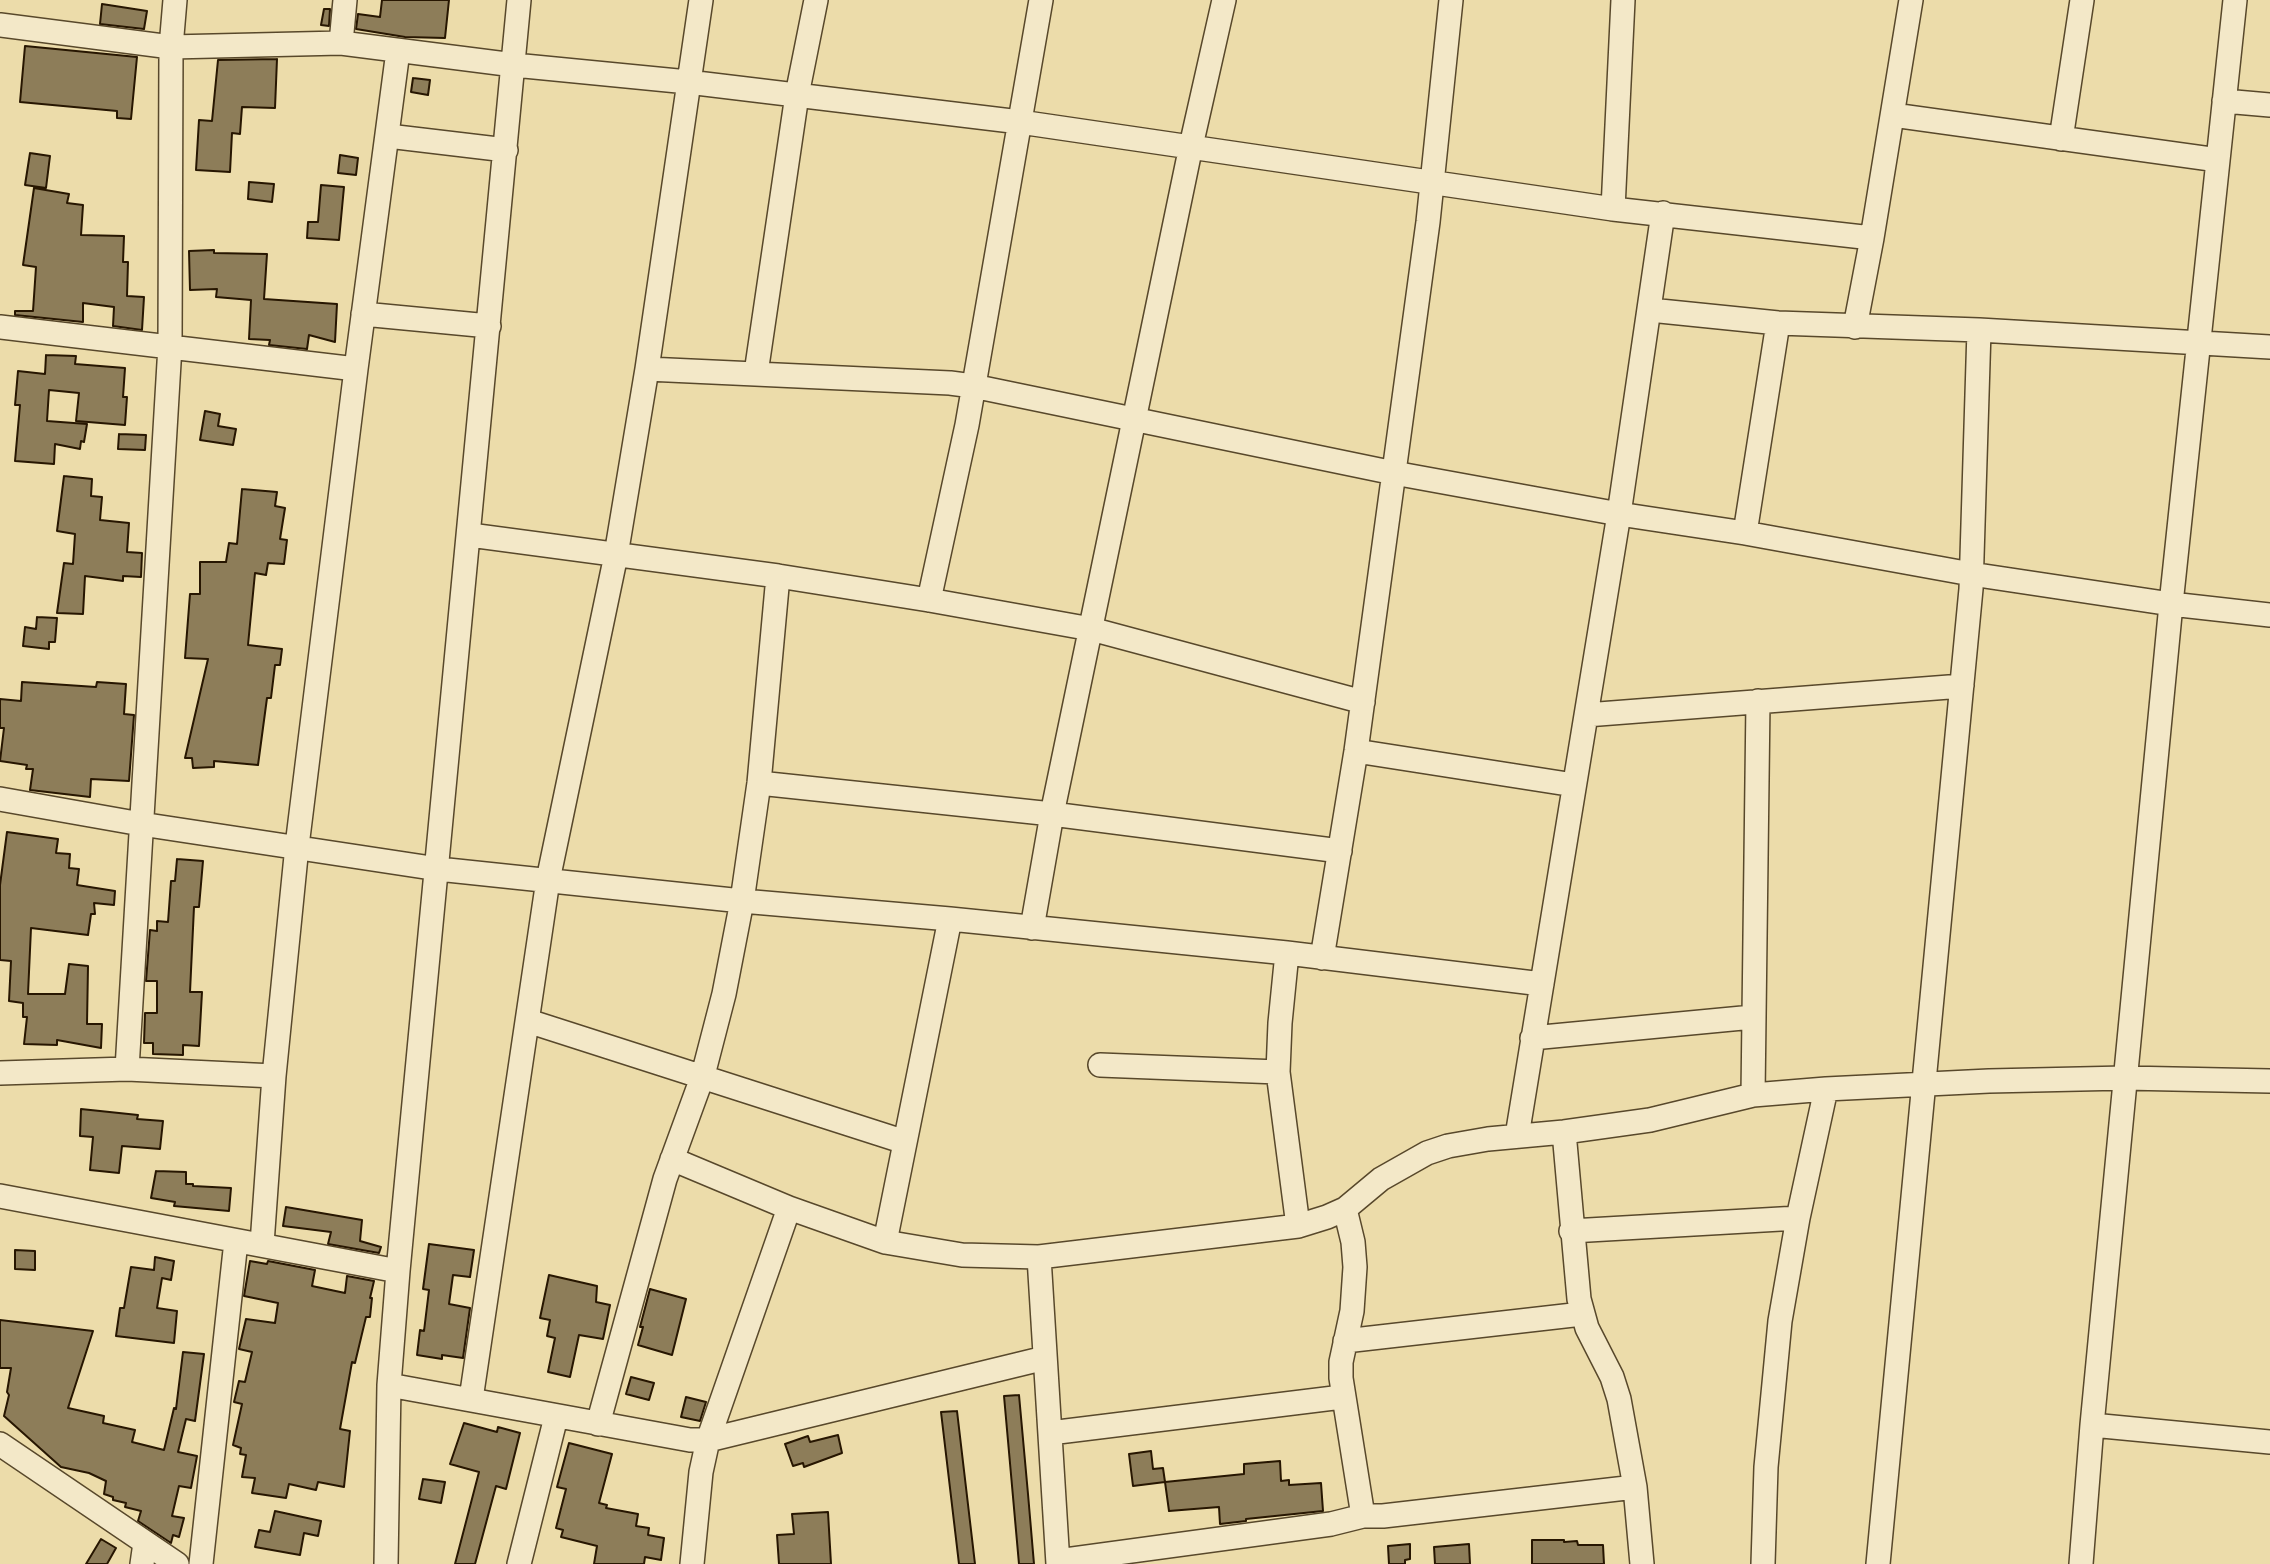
<!DOCTYPE html>
<html>
<head>
<meta charset="utf-8">
<style>
	body { margin:0 }
	canvas { display:block; background:#ecdcaa }
</style>
</head>
<body>
<canvas width="2270" height="1564"></canvas>
<script>
const g = document.querySelector('canvas').getContext('2d');
g.lineJoin = 'round';
function paint(path, color) { g.fillStyle = color; g.fill(path, 'evenodd'); }
const poly = rows => new Path2D(rows.map(r => 'M' + r).join(''));
function strokePath(path, color, width, dash) { g.strokeStyle = color; g.lineWidth = width; g.lineCap = dash ? 'butt' : 'round'; g.setLineDash(dash || []); g.stroke(path); }
const building = poly([
	[382,0,449,0,445,38,405,37,356,29,358,14,380,17,382,0],
	[102,4,147,11,144,29,100,24,102,4],
	[324,9,330,9,329,26,321,25,324,9],
	[25,46,137,57,131,119,117,118,117,111,20,102,25,46],
	[277,59,275,108,242,107,240,134,232,133,230,172,196,170,199,120,212,121,218,60,277,59],
	[413,78,430,80,428,95,411,92,413,78],
	[30,153,50,156,46,188,25,185,30,153],
	[340,155,358,158,356,175,338,173,340,155],
	[249,182,274,184,272,202,248,199,249,182],
	[321,185,344,187,339,240,307,238,308,222,318,222,321,185],
	[34,188,69,194,67,203,83,205,81,235,124,236,123,262,128,262,127,296,144,297,142,330,113,326,114,307,83,303,83,322,15,315,15,311,33,311,36,267,23,265,34,188],
	[214,250,214,253,267,254,264,299,337,304,335,342,309,335,307,349,269,345,270,340,249,339,251,300,216,297,217,289,190,290,189,251,214,250],
	[46,355,76,356,75,364,125,368,123,397,127,397,125,425,76,421,79,393,49,390,47,421,87,424,84,442,81,441,80,449,55,444,54,464,15,461,20,405,15,405,18,371,45,374,46,355],
	[205,411,220,414,218,426,236,429,233,445,200,440,205,411],
	[119,434,146,435,145,450,118,449,119,434],
	[64,476,92,479,91,496,102,497,100,520,129,523,127,552,142,553,141,577,123,576,123,581,85,576,83,614,57,613,64,563,73,564,75,534,57,531,64,476],
	[242,489,277,492,275,506,285,508,280,539,287,540,284,564,268,563,266,575,255,573,248,645,282,649,280,665,275,665,271,698,267,698,258,765,214,761,214,767,193,768,192,758,185,758,208,659,185,658,190,594,200,594,200,562,226,562,229,543,237,544,242,489],
	[37,617,57,618,55,642,49,642,49,649,23,646,25,627,36,629,37,617],
	[22,682,96,687,97,682,126,684,124,714,134,715,129,781,91,779,90,797,30,790,33,769,26,769,27,765,0,761,4,728,0,728,0,699,21,701,22,682],
	[7,832,58,839,56,853,70,854,69,868,79,869,77,885,115,891,114,905,94,903,95,914,91,914,88,935,31,928,28,994,65,994,69,964,88,966,87,1024,102,1024,101,1048,57,1040,57,1045,24,1044,27,1017,23,1017,23,1003,9,1001,11,961,0,960,0,885,7,832],
	[177,859,203,861,199,907,194,907,190,992,202,992,199,1046,183,1045,183,1055,153,1054,153,1043,144,1043,145,1013,157,1013,157,981,146,981,150,930,157,931,157,921,168,922,171,881,175,881,177,859],
	[81,1109,138,1115,137,1119,163,1121,160,1149,122,1146,119,1173,90,1170,93,1137,80,1136,81,1109],
	[156,1171,186,1172,186,1184,193,1184,193,1186,231,1188,229,1211,174,1206,175,1202,151,1198,156,1171],
	[286,1207,362,1220,360,1241,381,1247,379,1253,328,1244,331,1232,283,1226,286,1207],
	[429,1244,474,1250,470,1277,453,1275,449,1304,470,1308,463,1358,442,1355,442,1359,417,1355,420,1330,424,1331,429,1290,423,1289,429,1244],
	[15,1250,35,1251,35,1270,15,1269,15,1250],
	[155,1257,174,1261,171,1280,162,1278,157,1308,177,1311,174,1343,116,1336,120,1308,124,1308,131,1267,154,1270,155,1257],
	[250,1261,267,1264,268,1261,315,1270,312,1286,345,1293,347,1276,374,1281,370,1298,372,1298,370,1317,366,1317,355,1363,352,1362,340,1429,350,1431,344,1487,318,1482,316,1490,289,1484,286,1498,252,1493,255,1478,242,1477,246,1455,240,1454,241,1448,233,1445,242,1404,234,1402,239,1381,245,1382,252,1352,239,1349,246,1319,275,1323,278,1303,244,1296,250,1261],
	[549,1275,597,1286,596,1302,610,1305,603,1339,579,1335,570,1377,548,1372,555,1338,547,1336,550,1320,540,1318,549,1275],
	[650,1289,686,1299,672,1355,638,1345,643,1327,640,1327,650,1289],
	[0,1320,93,1331,68,1408,104,1416,103,1423,135,1430,132,1442,164,1450,174,1408,176,1409,183,1352,204,1354,195,1421,186,1419,178,1452,197,1456,191,1488,179,1486,172,1516,184,1518,179,1537,173,1535,171,1543,138,1521,141,1511,125,1507,126,1503,113,1500,113,1497,104,1494,106,1481,89,1473,61,1467,4,1416,9,1395,7,1392,11,1368,0,1368,0,1320],
	[631,1377,654,1383,649,1400,626,1394,631,1377],
	[1019,1395,1028,1494,1034,1564,1019,1564,1004,1396,1019,1395],
	[686,1397,706,1402,700,1421,681,1417,686,1397],
	[957,1411,975,1564,959,1564,941,1412,957,1411],
	[464,1423,497,1432,498,1427,520,1433,506,1489,496,1486,475,1564,455,1564,479,1472,450,1464,464,1423],
	[838,1435,842,1453,804,1467,803,1463,793,1466,785,1444,808,1436,810,1442,838,1435],
	[569,1443,612,1454,599,1503,607,1505,606,1508,638,1514,636,1526,649,1528,648,1535,664,1538,661,1560,645,1557,644,1564,594,1564,597,1546,561,1537,563,1530,556,1528,566,1489,557,1487,569,1443],
	[1151,1451,1153,1469,1163,1468,1165,1482,1133,1486,1129,1454,1151,1451],
	[1280,1461,1281,1481,1289,1480,1289,1485,1321,1483,1323,1511,1246,1519,1246,1521,1220,1524,1219,1507,1169,1511,1165,1482,1244,1474,1244,1464,1280,1461],
	[423,1479,445,1482,441,1503,419,1499,423,1479],
	[275,1511,321,1521,318,1536,304,1533,300,1555,255,1547,259,1530,270,1532,275,1511],
	[828,1512,831,1564,779,1564,777,1535,794,1534,792,1514,828,1512],
	[101,1539,116,1548,107,1564,86,1564,101,1539],
	[1532,1540,1564,1540,1564,1542,1577,1541,1578,1545,1603,1545,1604,1564,1532,1564,1532,1540],
	[1410,1544,1410,1559,1405,1560,1405,1564,1389,1564,1388,1546,1410,1544],
	[1469,1544,1470,1564,1435,1564,1434,1547,1469,1544]
]);
paint(building, '#8d7d59');
strokePath(building, '#271601', 2);
const street = poly([
	[0,25,171,47,341,43,514,65,688,82,1020,122,1613,209,1872,238],
	[341,43,345,0],
	[2224,101,2270,105],
	[1893,115,2218,160],
	[388,136,506,150],
	[2061,139,2082,0],
	[1613,209,1623,0],
	[1650,310,1778,323,1979,330,2270,347],
	[363,314,489,326],
	[0,327,356,369],
	[1855,327,1872,238,1911,0],
	[647,369,950,383,973,386,1394,473,1619,514,1745,533,1971,574,2171,604,2270,615],
	[756,373,797,95,816,0],
	[1745,533,1778,323],
	[470,535,778,576,929,600,1091,629,1363,702],
	[929,600,967,425,1041,0],
	[1586,715,1962,686],
	[1356,751,1574,785],
	[759,783,1052,814,1340,851],
	[0,799,141,824,438,869,742,901,950,919,1287,953,1542,984],
	[1032,928,1052,814,1191,146,1224,0],
	[1287,953,1280,1023,1278,1072,1298,1226],
	[1322,958,1356,751,1428,222,1451,0],
	[528,1021,905,1142],
	[1532,1038,1753,1017],
	[1100,1065,1278,1072],
	[127,1069,170,346,171,47,175,0],
	[0,1073,127,1069,274,1076],
	[1753,1095,1758,701],
	[1564,1132,1579,1299,1587,1328,1612,1377,1619,1399,1635,1487,1642,1564],
	[1517,1136,1619,514,1663,213],
	[672,1159,789,1208,885,1242,962,1255,1039,1257,1298,1226,1327,1217,1345,1209,1381,1179,1427,1153,1448,1146,1488,1139,1564,1132,1650,1120,1753,1095,1826,1089,1989,1081,2125,1078,2270,1081],
	[0,1196,398,1271],
	[1345,1209,1353,1242,1355,1267,1352,1311,1341,1362,1341,1378,1363,1516],
	[1571,1231,1798,1218],
	[885,1242,950,919],
	[262,1244,274,1076,297,846,356,369,398,51],
	[1039,1257,1058,1564],
	[1345,1341,1582,1314],
	[389,1385,690,1440,708,1440,1045,1358],
	[471,1399,548,880,616,555,647,369,701,0],
	[598,1424,665,1179,703,1075,724,994,742,901,759,783,778,576],
	[2092,1425,2270,1442],
	[1050,1433,1342,1397],
	[0,1444,177,1564],
	[1058,1561,1331,1524,1363,1516,1383,1516,1635,1487],
	[142,1564,145,1543],
	[201,1564,236,1241],
	[386,1564,389,1385,398,1271,519,0],
	[519,1564,556,1417],
	[692,1564,701,1472,708,1440,789,1208],
	[1763,1564,1766,1467,1780,1321,1798,1218,1826,1089],
	[1878,1564,1971,589,1979,330],
	[2081,1564,2092,1425,2171,604,2235,0]
]);
strokePath(street, '#58482b', 26);
strokePath(street, '#f3e8c8', 23);
</script>
</body>
</html>
